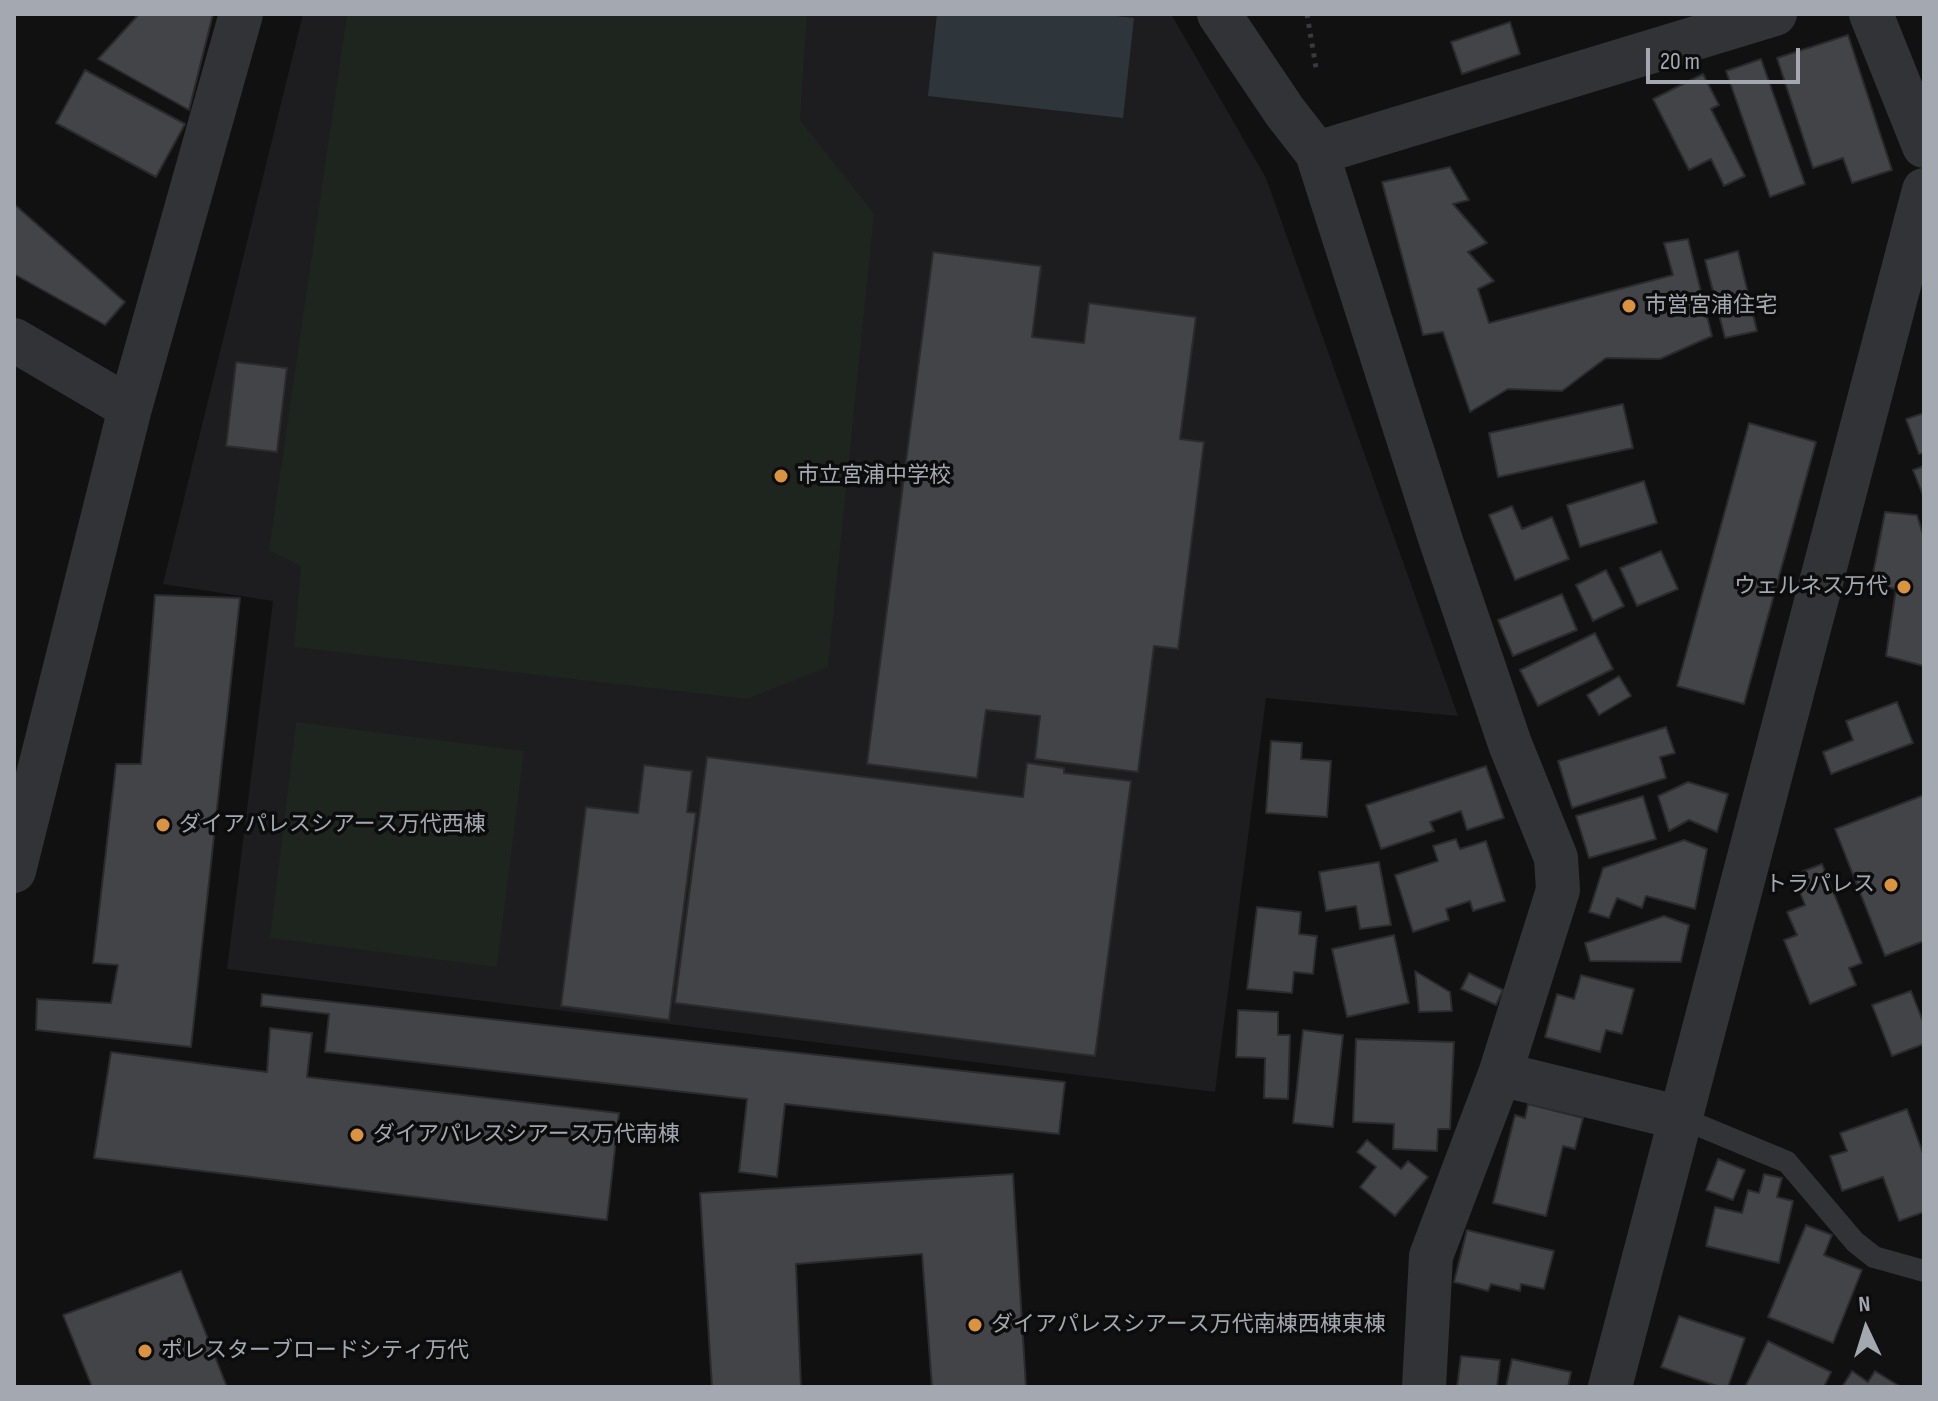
<!DOCTYPE html>
<html>
<head>
<meta charset="utf-8">
<style>
	body { margin:0 }
	#map { position:relative; width:1938px; height:1401px; overflow:hidden; background:#111112; font-family:"Sofia Sans Condensed",sans-serif }
	canvas { display:block }
	.frame { position:absolute; inset:0; border:16px solid #a4a9b1; pointer-events:none }
	.north { position:absolute; left:1826px; top:1289px; width:80px; height:80px; -webkit-text-stroke:6px #0c0c0d; paint-order:stroke; rotate:356deg; font-size:22px; font-weight:700; line-height:32px; text-align:center; color:#a4a9b1 }
	.north::after { content:''; display:block; margin:auto; width:28px; height:36px; background:#a4a9b1; clip-path:polygon(50% 0,100% 100%,50% 72%,0 100%) }
	.scale { position:absolute; left:1646px; top:48px; width:154px; height:36px; box-sizing:border-box; border:4px solid #a4a9b1; border-top:0; padding-left:10px; font-size:24px; line-height:28px; white-space:nowrap; color:#a4a9b1; -webkit-text-stroke:6px #0c0c0d; paint-order:stroke }
</style>
</head>
<body>
<div id="map">
<canvas width="1938" height="1401"></canvas>
<div class="frame"></div>
<div class="north">N</div>
<div class="scale">20 m</div>
</div>
<script>
const c = document.querySelector('canvas').getContext('2d');
c.lineJoin = 'round';
function fillPath(path, color) { c.fillStyle = color; c.fill(path, 'evenodd'); }
function strokePath(path, color, width, dash) { c.strokeStyle = color; c.lineWidth = width; c.lineCap = dash ? 'butt' : 'round'; c.setLineDash(dash || []); c.stroke(path); }
function write(font, color, halo, rows, align = 'center') {
  c.font = font + ' "Sofia Sans Condensed","Noto Sans JP",sans-serif'; c.lineWidth = 7; c.setLineDash([]); c.textBaseline = 'middle'; c.strokeStyle = halo; c.fillStyle = color; for (const [text, x, y, turn = 0] of rows) {
    c.save(); c.translate(x, y); c.rotate((+turn || 0) * Math.PI / 180); c.textAlign = isNaN(turn) ? turn : align; if (halo) c.strokeText(text, 0, 0); c.fillText(text, 0, 0); c.restore();
  }
}
fillPath(new Path2D(`
	M303,14H1171L1266,178L1458,716L1266,698L1215,1092L227,969L273,601L163,584Z`), '#1d1d1f');
fillPath(new Path2D(`
	M347,14H807L800,120L874,214L828,667L747,699L294,647L301,566L269,550Z
	M296,722L524,751L497,967L270,938Z`), '#1e241e');
fillPath(new Path2D(`
	M937,14H1096L1134,18L1123,118L928,96Z`), '#2e363b');
const building = new Path2D(`
	M139,14H213L189,110L98,59Z
	M1510,22L1520,54L1462,74L1451,42Z
	M1848,35L1892,170L1852,183L1843,158L1813,168L1777,58Z
	M1761,59L1805,184L1770,197L1726,71Z
	M85,70L185,124L156,177L56,123Z
	M1703,74L1719,105L1711,109L1745,176L1724,186L1711,159L1689,170L1653,99Z
	M1450,167L1469,200L1453,204L1487,243L1468,252L1494,281L1478,289L1489,323L1673,275L1664,243L1688,239L1712,336L1660,359L1606,358L1562,391L1508,389L1470,412L1443,332L1423,335L1382,182Z
	M14,204L125,302L105,325L14,274Z
	M1738,251L1757,331L1725,338L1705,260Z
	M933,252L1041,266L1032,337L1084,343L1089,303L1196,317L1180,439L1204,442L1178,649L1154,646L1138,772L1035,759L1040,716L986,710L977,778L867,764Z
	M236,362L287,368L277,452L226,446Z
	M1623,404L1633,448L1498,477L1489,433Z
	M1924,413V453L1919,454L1906,419Z
	M1749,423L1816,442L1744,704L1677,686Z
	M1924,466V498L1913,470Z
	M1644,481L1657,523L1580,547L1567,505Z
	M1512,506L1522,529L1552,517L1569,559L1515,580L1489,515Z
	M1885,512L1917,515L1924,538V666L1886,656L1896,589L1871,584Z
	M1661,551L1678,589L1637,606L1620,568Z
	M1606,570L1624,606L1593,621L1576,585Z
	M1562,594L1577,630L1513,656L1498,620Z
	M155,595L240,598L191,1047L36,1030L37,999L111,1003L118,965L93,963L116,764H141Z
	M1595,633L1613,669L1538,706L1520,670Z
	M1619,676L1631,696L1599,715L1587,695Z
	M1897,702L1913,743L1831,774L1823,752L1853,740L1846,721Z
	M1666,727L1675,753L1660,757L1666,778L1572,808L1558,761Z
	M1271,741L1302,743L1301,759L1331,761L1327,817L1266,813Z
	M707,757L1023,797L1027,763L1064,768V773L1131,781L1095,1056L675,1003Z
	M644,765L692,771L687,812L696,813L669,1020L561,1006L586,807L638,813Z
	M1486,766L1504,818L1467,830L1461,811L1430,822L1434,831L1381,849L1366,805Z
	M1688,782L1728,794L1717,832L1689,820L1669,831L1658,796Z
	M1924,795V941L1885,956L1835,829Z
	M1643,796L1656,839L1589,858L1576,816Z
	M1456,839L1460,849L1486,841L1505,901L1473,911L1470,901L1446,909L1449,920L1413,932L1395,875L1438,861L1433,846Z
	M1684,840L1707,849L1695,909L1646,896L1642,908L1617,898L1609,918L1589,912L1603,868Z
	M1379,862L1391,925L1360,929L1356,906L1326,911L1319,872Z
	M1822,864L1862,963L1849,968L1856,985L1810,1004L1784,940L1797,935L1787,912L1805,905L1793,875Z
	M1257,907L1301,912L1299,934L1317,936L1313,974L1294,972L1292,993L1247,989Z
	M1664,916L1689,925L1681,962L1590,961L1585,943Z
	M1394,935L1409,1003L1347,1017L1332,949Z
	M1415,971L1450,992L1452,1011L1419,1012Z
	M1469,973L1503,990L1496,1005L1461,989Z
	M1581,975L1634,989L1622,1034L1606,1030L1600,1052L1545,1037L1557,994L1574,999Z
	M1911,991L1924,1024V1044L1892,1056L1872,1005Z
	M262,994L1065,1082L1059,1134L785,1104L777,1177L739,1172L747,1099L325,1052L329,1014L261,1006Z
	M1238,1010L1278,1012V1035H1290L1288,1099L1264,1098L1265,1058L1236,1057Z
	M270,1028L312,1033L307,1077L619,1113L607,1220L94,1158L111,1052L267,1072Z
	M1303,1030L1343,1035L1333,1127L1293,1123Z
	M1356,1039L1454,1042L1450,1129H1438L1437,1151L1393,1149L1394,1124L1353,1122Z
	M1528,1104L1583,1118L1575,1149L1563,1146L1546,1216L1493,1203L1515,1115L1525,1118Z
	M1907,1109L1924,1156V1212L1899,1221L1883,1177L1842,1191L1830,1156L1847,1151L1840,1133Z
	M1367,1140L1401,1169L1408,1161L1428,1177L1395,1216L1360,1187L1376,1167L1357,1152Z
	M1718,1159L1745,1170L1733,1200L1706,1190Z
	M1013,1174L1026,1387H932L922,1254L796,1264L801,1387H712L700,1193Z
	M1764,1174L1782,1178L1777,1197L1793,1201L1779,1263L1706,1246L1715,1207L1742,1213L1748,1190L1759,1193Z
	M1806,1225L1832,1235L1824,1255L1862,1270L1833,1343L1768,1317Z
	M1467,1230L1554,1251L1544,1289L1521,1284L1520,1291L1491,1284L1488,1291L1454,1282Z
	M181,1271L227,1387H92L63,1315Z
	M1679,1316L1745,1338L1728,1387H1720L1661,1367Z
	M1768,1341L1831,1372L1824,1387H1745Z
	M1461,1356L1500,1360L1497,1387H1457Z
	M1512,1359L1571,1372L1568,1387H1506Z
	M1852,1371L1868,1382L1875,1371L1901,1387H1842Z`);
fillPath(building, '#434447');
strokePath(building, '#2b2b2e', 2);
strokePath(new Path2D(`
	M1307,14L1316,68`), '#383a3d', 5, [4, 6]);
strokePath(new Path2D(`
	M1681,1118L1787,1162L1855,1242L1874,1257L1924,1271`), '#323336', 22);
strokePath(new Path2D(`
	M1219,14L1285,112L1317,153L1442,544L1510,744L1556,858L1558,890L1500,1074L1431,1256L1424,1387
	M1871,14L1924,146
	M1317,153L1775,14
	M14,340L130,408
	M14,871L130,408L241,14
	M1500,1074L1681,1118
	M1610,1387L1924,190`), '#323336', 44);
for (const [x, y, r, color] of [
	[1629,306,8,"#da9341"],
	[781,476,8,"#da9341"],
	[1904,587,8,"#da9341"],
	[163,825,8,"#da9341"],
	[1891,885,8,"#da9341"],
	[357,1135,8,"#da9341"],
	[975,1325,8,"#da9341"],
	[145,1351,8,"#da9341"]
]) { const dot = new Path2D(); dot.arc(x, y, r, 0, 2 * Math.PI); c.fillStyle = color; c.fill(dot); strokePath(dot, '#0c0c0d', 3); }
write('22px', '#a4a9b1', '#0c0c0d', [
	["市営宮浦住宅",1645,306],
	["市立宮浦中学校",797,476],
	["ウェルネス万代",1888,587,"right"],
	["ダイアパレスシアース万代西棟",179,825],
	["トラパレス",1875,885,"right"],
	["ダイアパレスシアース万代南棟",373,1135],
	["ダイアパレスシアース万代南棟西棟東棟",991,1325],
	["ポレスターブロードシティ万代",161,1351]
], 'left');
</script>
</body>
</html>
